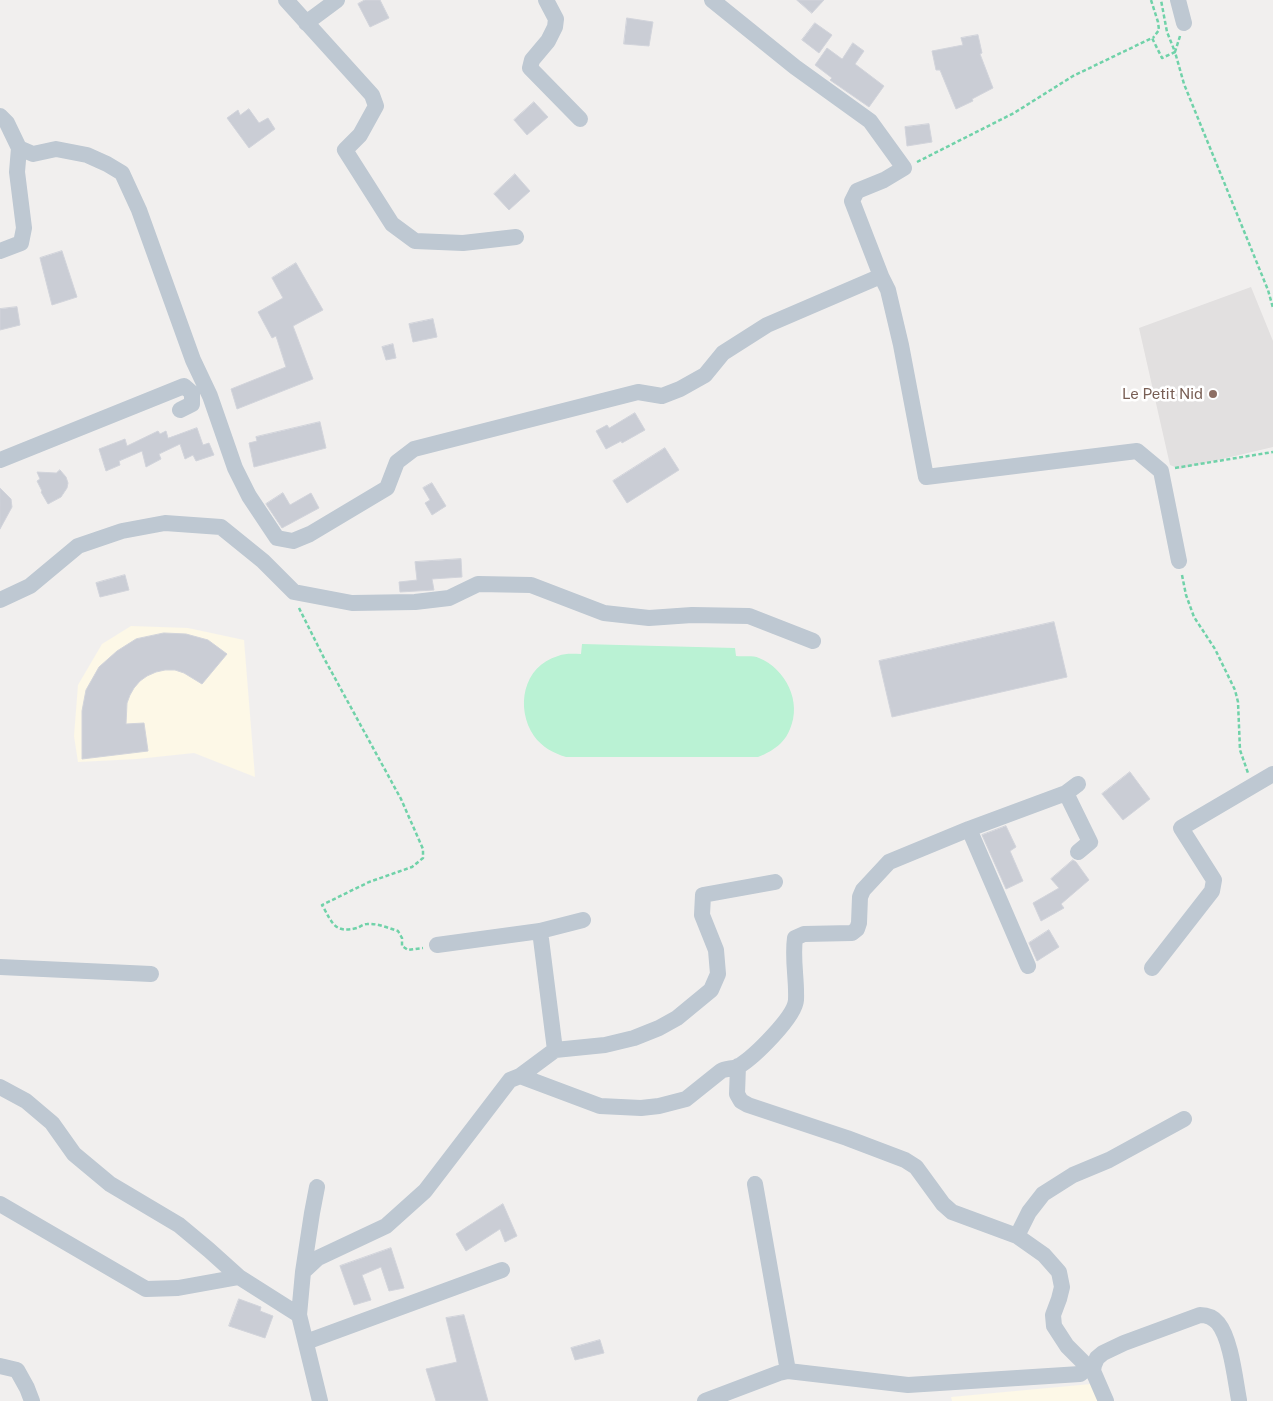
<!DOCTYPE html>
<html>
<head>
<meta charset="utf-8">
<style>
	body { margin:0 }
	canvas { display:block; background:#f1efee }
</style>
</head>
<body>
<canvas width="1273" height="1401"></canvas>
<script>
const c = document.querySelector('canvas').getContext('2d');
c.lineJoin = 'round';
function fillPath(path, color) { c.fillStyle = color; c.fill(path, 'evenodd'); }
function strokePath(path, color, width, dash) { c.strokeStyle = color; c.lineWidth = width; c.lineCap = dash ? 'butt' : 'round'; c.setLineDash(dash || []); c.stroke(path); }
function write(font, color, halo, rows, align = 'center') {
  c.font = font + ' "Public Sans",sans-serif'; c.lineWidth = 5; c.setLineDash([]); c.textBaseline = 'middle'; c.strokeStyle = halo; c.fillStyle = color; for (const [text, x, y, turn = 0] of rows) {
    c.save(); c.translate(x, y); c.rotate((+turn || 0) * Math.PI / 180); c.textAlign = isNaN(turn) ? turn : align; if (halo) c.strokeText(text, 0, 0); c.fillText(text, 0, 0); c.restore();
  }
}
fillPath(new Path2D(`
	M131,626L188,628L244,640L255,777L194,753L137,759L78,762L74,736L78,685L102,644Z
	M1091,1384L1100,1401H952L951,1397Z`), '#fdf8e7');
fillPath(new Path2D(`
	M1251,287L1273,341V447L1180,469L1170,465L1139,328Z`), '#e2e0e0');
fillPath(new Path2D(`
	M582,644L735,648L736,656C743,657 753,655 759,658C786,669 802,702 790,729C788,734 785,739 781,743C775,749 766,754 758,757H566C553,753 542,747 534,736C515,708 523,666 558,656C566,653 573,654 581,654Z`), '#baf2d4');
const building = new Path2D(`
	M365,0H380L389,18L370,27L358,4Z
	M797,0H824L812,13Z
	M627,18L653,22L649,46L624,44Z
	M815,23L832,35L819,53L802,40Z
	M978,35L982,53L980,54L993,88L972,99L973,101L956,109L940,70H936L932,51L963,45L961,38Z
	M853,43L864,51L855,64L884,86L869,107L830,80L832,78L815,65L827,48L842,59Z
	M534,102L548,117L527,135L514,120Z
	M249,109L259,123L268,118L275,129L249,148L227,118L238,110L240,115Z
	M929,124L932,142L907,146L905,127Z
	M515,174L530,191L509,210L494,194Z
	M62,251L77,297L52,305L40,258Z
	M296,263L323,310L293,326L313,379L237,409L231,389L286,367L276,336L272,338L258,312L283,298L272,278Z
	M17,307L20,325L0,330V309Z
	M433,319L437,337L413,342L409,324Z
	M393,344L396,358L386,360L382,347Z
	M635,413L645,430L622,443L621,441L606,449L596,431L607,425L609,428Z
	M320,422L326,448L254,467L249,443L257,441L256,437Z
	M197,428L203,445L209,443L214,455L196,461L193,455L185,459L180,444L159,454L161,459L146,467L142,451L119,461L120,465L106,471L99,449L125,439L127,446L158,431L160,434L166,431L168,438Z
	M665,448L679,470L627,503L613,481Z
	M60,470L66,477L68,483L67,488L61,497L48,504L41,492L42,491L37,481L40,479L37,472L56,473Z
	M432,483L446,506L432,515L425,503L430,500L423,488Z
	M0,488L11,499L12,507L0,529Z
	M283,493L290,505L311,493L319,508L282,528L266,504Z
	M461,559L462,577L432,579L434,590L400,592L399,582L417,580L415,562Z
	M125,575L129,590L100,597L96,583Z
	M1054,622L1067,677L892,717L879,661Z
	M164,633L186,634L208,640L227,654L202,684L184,673L175,670H165L156,672L147,676L140,681L134,688L130,695L127,703L126,724L144,723L148,751L82,759V711L86,690L99,667L117,651L136,639Z
	M1130,772L1150,799L1123,820L1102,794Z
	M1006,826L1016,847L1010,851L1023,881L1006,889L982,835Z
	M1073,860L1076,862L1089,880L1061,904L1064,908L1041,921L1033,903L1059,888L1051,879Z
	M1049,930L1059,947L1037,961L1029,943Z
	M503,1204L517,1236L505,1242L500,1229L466,1251L456,1234L493,1210Z
	M391,1248L404,1288L389,1291L381,1267L362,1275L371,1300L354,1305L340,1266Z
	M239,1299L261,1307L260,1311L273,1316L265,1338L229,1326Z
	M464,1315L488,1401H436L426,1369L457,1362L446,1318Z
	M600,1340L604,1353L575,1360L571,1348Z`);
fillPath(building, '#cacdd5');
strokePath(building, '#d2d4db', 1);
strokePath(new Path2D(`
	M1151,0L1158,22L1159,30L1153,38
	M1180,36L1175,52L1184,84L1268,290L1273,308
	M917,162L1014,113L1073,76L1152,38L1162,58L1175,52L1167,32L1161,0
	M1175,468L1273,452
	M1182,575L1186,595L1194,617L1215,649L1235,690L1238,702L1240,750L1248,773
	M299,608L325,660L401,799L423,849V858L412,867L369,882L322,905C332,922 334,934 357,928C360,927 363,924 367,924C377,923 388,928 398,931L402,938V946L408,950L423,948`), '#70d2a9', 2.5, [4, 2.5]);
strokePath(new Path2D(`
	M286,0L372,95L376,106L360,135L345,150L392,224L415,241L463,243L516,237
	M546,0L556,19L555,27L548,41L532,60L530,68L580,119
	M1178,0L1184,23
	M306,23L337,0
	M0,116L7,123L19,148L33,154L56,149L87,155L107,164L122,173L139,210L193,360L210,396L235,468L249,496L277,538L293,541L310,534L387,488L397,462L414,449L638,392L662,396L680,389L705,375L723,353L767,325L881,276L852,201L857,191L884,180L904,168L870,121L795,67L712,0
	M0,251L21,243L24,228L17,172L19,148
	M881,276L888,290L901,345L926,477L1137,451L1161,471L1179,561
	M0,460L184,386L192,393V404L180,410
	M0,600L30,586L78,546L122,531L165,523L221,527L263,561L294,592L352,603L415,602L449,598L478,584L531,585L604,613L649,618L692,615L749,616L813,641
	M1066,793L1090,842L1078,852
	M969,829L1066,793L1078,784
	M540,931L555,1050
	M437,945L540,931L583,920
	M0,967L151,974
	M1152,968L1212,891L1214,880L1181,828L1273,774
	M520,1076L600,1106L641,1108L659,1106L686,1099L721,1071C726,1068 734,1069 739,1066C754,1057 795,1017 796,1000C797,979 792,959 795,938L804,934L852,933L857,929L859,923L860,897L863,890L889,862L969,829L1028,966
	M0,1087L26,1101L52,1123L74,1154L110,1184L179,1225L209,1250L239,1277L299,1315L320,1401
	M755,1184L788,1371
	M0,1204L146,1289L178,1288L239,1277
	M1017,1236L1029,1212L1043,1194L1073,1175L1109,1160L1184,1119
	M303,1272L312,1213L317,1187
	M299,1315L303,1272L318,1258L386,1226L425,1191L510,1080L520,1076L555,1050L605,1045L634,1038L659,1028L677,1018L711,990L718,974L716,950L702,915L703,895L775,882
	M306,1342L502,1270
	M0,1366L17,1370L27,1388L32,1401
	M705,1401L779,1373L788,1371L908,1385L1080,1374L1086,1369L1084,1363L1067,1346L1054,1326L1053,1315L1059,1299L1062,1287L1059,1272L1044,1255L1017,1236L952,1212L943,1204L916,1167L905,1160L847,1138L748,1105L741,1101L737,1094L738,1066
	M1106,1401L1093,1371L1094,1365L1097,1358L1103,1353L1124,1343L1200,1315C1207,1315 1213,1317 1218,1323C1231,1339 1235,1379 1239,1400`), '#bec8d2', 16);
for (const [x, y, r, color] of [
	[1213,394,5,"#8d6e63"]
]) { const dot = new Path2D(); dot.arc(x, y, r, 0, 2 * Math.PI); c.fillStyle = color; c.fill(dot); strokePath(dot, '#fff', 2); }
write('15px', '#785e54', '#fff', [
	["Le Petit Nid",1203,394]
], 'right');
</script>
</body>
</html>
